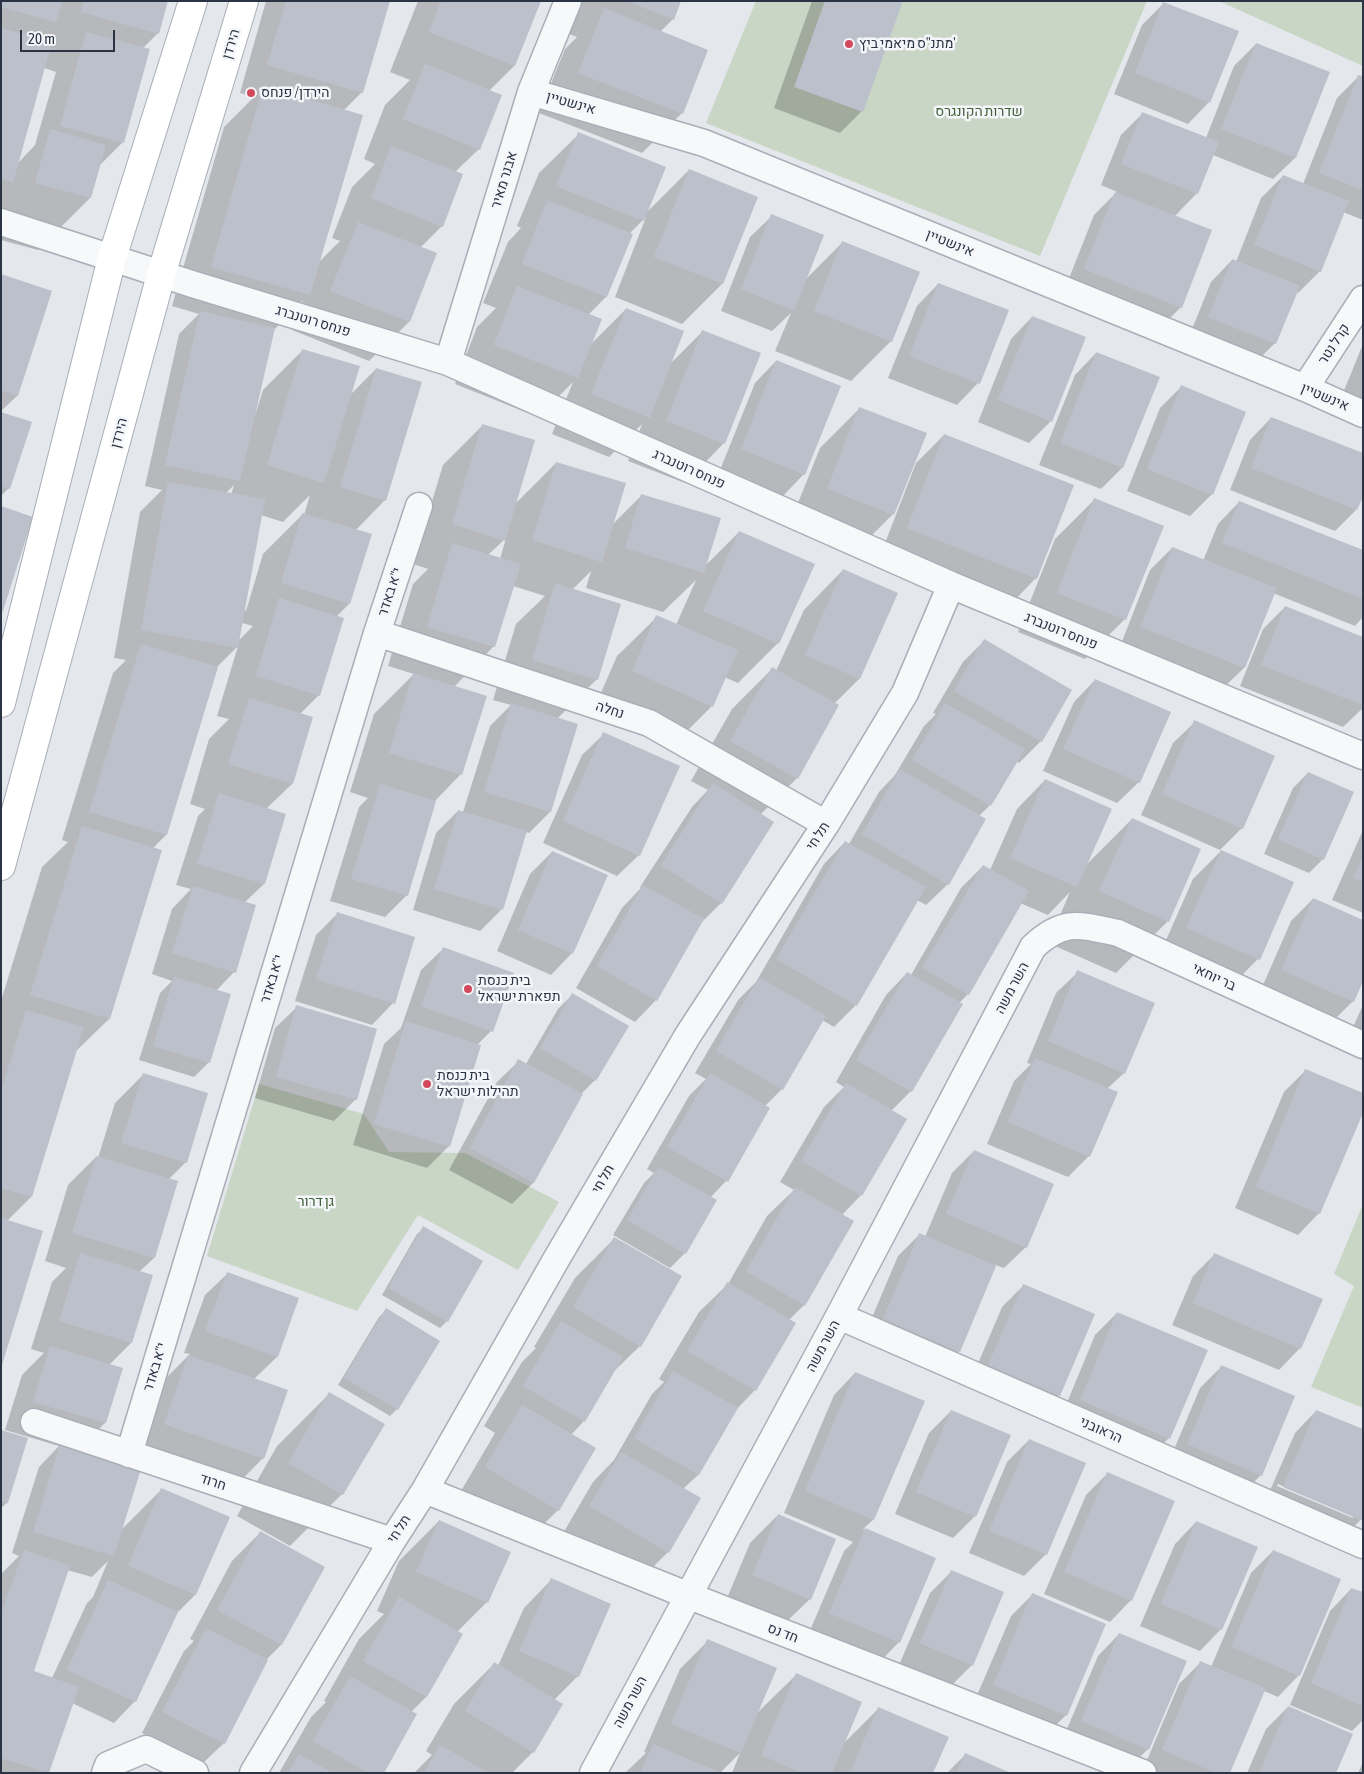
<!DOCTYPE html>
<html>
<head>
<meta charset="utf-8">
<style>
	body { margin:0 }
	#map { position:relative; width:1364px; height:1774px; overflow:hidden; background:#e4e7ec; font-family:"Asap Condensed",sans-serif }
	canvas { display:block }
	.frame { position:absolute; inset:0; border:2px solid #2b3445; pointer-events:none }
	.scale { position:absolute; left:20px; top:30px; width:95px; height:22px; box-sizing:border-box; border:2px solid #2b3445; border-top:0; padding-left:6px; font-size:15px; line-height:18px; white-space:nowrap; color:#2b3445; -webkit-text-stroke:4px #f4f6f9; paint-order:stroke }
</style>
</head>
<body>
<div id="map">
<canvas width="1364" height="1774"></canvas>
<div class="frame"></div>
<div class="scale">20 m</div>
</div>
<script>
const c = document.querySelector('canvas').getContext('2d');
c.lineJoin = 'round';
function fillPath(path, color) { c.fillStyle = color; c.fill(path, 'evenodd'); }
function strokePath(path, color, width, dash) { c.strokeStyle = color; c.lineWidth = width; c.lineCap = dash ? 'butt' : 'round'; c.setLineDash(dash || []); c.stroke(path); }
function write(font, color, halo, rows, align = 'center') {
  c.font = font + ' "Asap Condensed",Heebo,sans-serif'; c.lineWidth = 5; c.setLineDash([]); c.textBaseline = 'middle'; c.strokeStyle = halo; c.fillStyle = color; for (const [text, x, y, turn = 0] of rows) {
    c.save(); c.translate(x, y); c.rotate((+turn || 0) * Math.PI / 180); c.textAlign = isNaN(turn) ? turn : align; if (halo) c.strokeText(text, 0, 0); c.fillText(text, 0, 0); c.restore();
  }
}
fillPath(new Path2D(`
	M756,1H1147L1040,256L706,123Z
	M1219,1H1363V66Z
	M259,1084L364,1114L389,1152L465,1153L559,1202L518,1270L418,1215L357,1311L207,1256Z
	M1363,1204V1408L1311,1387L1354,1286L1334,1274Z`), '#c9d6c5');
fillPath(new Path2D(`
	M1,1H166L158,33L143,48L123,142L99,166L90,198L38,250L1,240ZM44,68L56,72L35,145L18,163Z
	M266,1H388L362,92L343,111L318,263L340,241L332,238L352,187L375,164L364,159L385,105L410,80L390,72L418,1H539L514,66L489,91L479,149L455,172L442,226L420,248L409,322L369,361L292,330L303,300L273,331L254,412H256L263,390L303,350L349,396L376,369L385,500L356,530L349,604L336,617L319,695L300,714L312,718L292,784L266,809L285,815L264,884L244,903L234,972L216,991L209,1062L194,1077L139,1060L160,993L172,981L152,974L172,909L191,889L176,885L198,816L205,809L190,804L209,739L229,719L217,716L238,646L217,667L166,835L152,849L109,1019L74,1053L31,1197L7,1221L1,1363V1001L42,867L68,842L62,840L113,673L126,660L114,658L140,512L162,490L145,486L179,334L199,314L172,306L224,127L254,97L240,93ZM234,485L231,495L225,494ZM310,495L304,515L303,514L263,554L246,611L244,610L261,515L283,522ZM242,623L253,626L238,641Z
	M573,1H680L673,19L660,32L682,113L642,153L539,113L565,49L577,37L561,31Z
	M812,1H901L862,111L840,133L774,108Z
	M1164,3L1209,102L1188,124L1114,94L1142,25Z
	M1256,44L1328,73L1295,158L1273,179L1213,155L1197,193L1174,217L1181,307L1159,329L1064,291L1094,215L1117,192L1101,185L1121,135L1143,113L1206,138L1234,66Z
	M1359,76L1363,78V220L1343,212L1320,271L1298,293L1296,292L1275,343L1253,365L1188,339L1211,282L1232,260L1236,262L1261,198L1283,176L1303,184L1337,98Z
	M579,134L646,213L689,170L757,197L722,284L682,324L615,297L646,217L629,234L606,297L588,315L590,345L626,309L669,365L703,331L724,443L685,483L628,461L642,424L609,457L552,434L573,382L538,417L455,384L477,327L496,308L483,303L508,242L521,228L517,226L539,173Z
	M772,216L805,280L842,243L891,341L851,381L775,351L791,313L772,331L721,311L750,237Z
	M1,276L17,396L1,411Z
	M938,284L978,383L957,405L888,378L917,306Z
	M1032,317L1051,421L1029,443L978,422L1011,339Z
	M1363,344V401L1343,393Z
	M1096,353L1122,468L1101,489L1039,465L1075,375Z
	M776,361L804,474L783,496L720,470L755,383Z
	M1181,387L1212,494L1190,516L1127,491L1160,408Z
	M860,408L893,514L853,554L788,528L820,448Z
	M1,414L9,488L1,496Z
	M1271,418L1356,510L1335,531L1230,490L1250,440Z
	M483,425L514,505L556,463L612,525L642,495L705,566L739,532L778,643L738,683L724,677L712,706L672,746L593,711L617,656L657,617L676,625L696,580L663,612L586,588L591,571L572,590L597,679L557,719L550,812L529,833L526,832L502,909L480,931L413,910L436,833L458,811L463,812L490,726L511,705L493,700L516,624L545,596L513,586L494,646L454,687L461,774L434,802L407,895L385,917L330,901L359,807L368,798L350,792L374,714L414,674L388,666L413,584L428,569L413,564L443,465ZM506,538L500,559L488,555Z
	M944,435L1036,578L1008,607L880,556L916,463Z
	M1095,499L1125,619L1085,659L1018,632L1055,539Z
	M1239,502L1363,551V617L1355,626L1273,593L1244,668L1222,689L1119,649L1150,570L1172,548L1203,561L1218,524Z
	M843,570L896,594L859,679L834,704L797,778L760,815L721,903L699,925L656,1000L635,1022L576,988L622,908L641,888L640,887L692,807L708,790L691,781L732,709L772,669L776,671L804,610Z
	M1285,607L1363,638V708L1343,727L1240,686L1263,629Z
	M985,640L1041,741L1019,763L1016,761L990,805L979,816L948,884L926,905L917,900L856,1005L834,1027L822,1020L782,1089L765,1106L726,1181L710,1198L685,1253L670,1268L613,1235L644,1183L654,1173L647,1169L689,1096L706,1079L695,1073L738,1000L756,982L824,864L845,842L849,844L879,792L895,775L924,726L936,714L933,713L963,662Z
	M1095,680L1139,782L1117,803L1043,771L1074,702Z
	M1195,722L1242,828L1220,850L1141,815L1173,743Z
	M604,734L639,855L617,876L543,843L582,755Z
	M1308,773L1323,859L1309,873L1264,854L1293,788Z
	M1045,780L1085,866L1132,819L1168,921L1116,973L1048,943L1070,892L1048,915L1020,903L968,994L959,1003L911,1091L891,1111L861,1195L842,1215L804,1305L789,1320L755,1390L736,1410L698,1475L683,1489L668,1552L640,1580L562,1535L593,1482L614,1460L652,1394L664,1382L659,1379L699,1312L728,1284L767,1216L794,1190L780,1182L824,1107L844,1087L836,1082L886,995L907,973L911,975L961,888L983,866L990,870L1017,809Z
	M1363,830V913L1332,900Z
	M1221,851L1258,959L1230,987L1159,956L1193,879Z
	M552,852L572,953L551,975L497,951L530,874Z
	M1313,899L1353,1001L1331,1023L1260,992L1291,921Z
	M337,914L393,1003L372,1025L295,1001L316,935Z
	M443,949L491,1031L477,1045L479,1046L448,1147L427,1168L353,1145L384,1044L401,1028L421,970Z
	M1078,972L1124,1073L1107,1089L1089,1156L1068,1177L987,1144L1014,1081L1031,1064L1027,1063L1056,993Z
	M573,994L627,1026L595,1080L581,1094L533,1183L512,1204L449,1170L497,1082L519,1061L526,1064L558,1009Z
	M1363,1005V1031L1353,1027Z
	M297,1007L356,1099L334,1121L255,1098L275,1028Z
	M1306,1070L1319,1213L1298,1235L1235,1208L1284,1092Z
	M143,1075L186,1162L169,1179L177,1182L154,1258L139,1272L151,1276L131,1343L109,1365L105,1423L77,1450L124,1465L148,1396L190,1354L184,1353L205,1295L227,1274L297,1299L277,1357L254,1379L263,1458L224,1498L140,1469L121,1530L162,1489L195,1595L176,1614L135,1701L114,1723L72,1703L48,1773H1V1574L19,1556L12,1553L39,1467L59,1446L5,1430L22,1375L44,1353L31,1349L52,1282L66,1268L45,1261L68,1185L96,1157L98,1158L115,1103ZM108,1561L93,1597L87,1603L52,1678L32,1671L67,1570L92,1577Z
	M974,1151L1026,1247L1004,1268L995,1265L959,1351L937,1373L862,1341L898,1256L919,1235L925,1237L952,1173Z
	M424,1228L481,1261L447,1321L440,1328L382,1295L417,1234Z
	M614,1239L640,1346L612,1373L584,1421L571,1435L558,1510L530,1538L458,1496L495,1433L484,1426L522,1362L536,1348L534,1347L575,1278Z
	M1214,1255L1300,1348L1279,1370L1172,1325L1193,1276Z
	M1024,1285L1059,1395L1038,1416L968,1387L1002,1307Z
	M386,1310L397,1409L390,1416L338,1385L379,1317Z
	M1117,1313L1169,1438L1147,1459L1059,1422L1095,1335Z
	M1222,1366L1261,1475L1239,1497L1167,1466L1200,1388Z
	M855,1373L923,1402L873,1520L863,1529L934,1559L899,1642L878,1664L808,1635L844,1551L853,1542L784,1513L834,1395Z
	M329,1394L342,1494L290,1546L237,1516L277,1446Z
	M951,1411L1009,1436L974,1517L953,1538L895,1514L929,1433Z
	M1316,1411L1363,1517L1340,1542L1262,1509L1295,1433ZM1278,1484L1353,1516V1518L1277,1486Z
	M1,1431L26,1439L7,1503L1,1508Z
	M1029,1440L1046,1554L1024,1576L969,1553L1007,1462Z
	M1107,1474L1131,1600L1110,1622L1044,1594L1086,1495Z
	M778,1515L810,1599L781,1627L725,1603L750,1543Z
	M439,1521L487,1602L457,1632L426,1697L411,1712L382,1773H279L311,1717L326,1702L324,1701L359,1639L384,1614L377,1611L399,1561Z
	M1196,1522L1221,1629L1200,1651L1140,1626L1175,1544Z
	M260,1533L323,1567L281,1645L266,1660L224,1743L202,1764L142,1733L184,1651L194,1641L190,1639L232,1561Z
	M1273,1551L1299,1675L1278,1697L1264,1691L1229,1773L1142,1772L1179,1684L1201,1662L1211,1667L1251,1573Z
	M952,1571L972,1665L951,1686L899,1665L930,1593Z
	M552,1579L578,1676L554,1700L533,1752L512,1773H414L432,1755L426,1751L454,1704L494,1664L498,1666L524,1608Z
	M1351,1589L1363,1594V1720L1352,1731L1290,1705L1330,1611Z
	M1032,1595L1066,1715L1044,1737L972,1707L1011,1616Z
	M1119,1634L1148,1749L1127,1770L1061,1743L1098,1656Z
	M708,1641L756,1714L796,1675L844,1743L878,1709L932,1773H732L740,1753L720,1773H625L646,1753L644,1752L680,1669Z
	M1288,1707L1335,1773H1247L1266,1729Z
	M965,1755L1007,1773H947Z
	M1363,1762V1773H1358Z`), '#0003');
fillPath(new Path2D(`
	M1,1H62L56,22L1,7Z
	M84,1H168L159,34L81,12Z
	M286,1H390L363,93L267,65Z
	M441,1H541L515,66L429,32Z
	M627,1H681L674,20Z
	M825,1H903L863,112L794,87Z
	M1163,2L1239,31L1210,103L1135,73Z
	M604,8L708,50L683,114L578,73Z
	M1,28L52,42L13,183L1,179Z
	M86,32L150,49L124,143L60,126Z
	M1256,43L1330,72L1296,158L1221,129Z
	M425,64L502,95L480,150L403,119Z
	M1358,75L1363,76V190L1319,173Z
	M263,86L363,115L310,295L211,267Z
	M1142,112L1219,142L1198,194L1121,164Z
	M50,129L106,145L91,198L35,183Z
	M578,132L666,167L644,221L556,186Z
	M391,146L463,174L443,227L371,198Z
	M689,169L758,197L723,284L654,257Z
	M1283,175L1349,201L1321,272L1254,245Z
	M1115,192L1212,230L1182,308L1084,269Z
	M547,200L633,234L607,297L522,264Z
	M771,214L824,235L794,311L741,289Z
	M358,222L437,253L410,322L330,291Z
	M842,241L920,272L892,342L814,311Z
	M1232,259L1300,286L1276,344L1208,317Z
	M1,274L52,291L18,396L1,391Z
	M938,283L1009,310L980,384L909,356Z
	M517,286L602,319L578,378L494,345Z
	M626,308L684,331L650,418L591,394Z
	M200,311L275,328L240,481L165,465Z
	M1032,316L1086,337L1052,422L998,400Z
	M702,330L761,353L725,444L666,421Z
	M302,349L360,366L324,483L267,465Z
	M1096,352L1160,377L1123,468L1060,443Z
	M776,360L841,386L805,475L741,449Z
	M376,368L422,382L386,501L340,487Z
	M1181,385L1246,412L1213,495L1147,469Z
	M859,407L927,433L894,515L827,489Z
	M1,412L32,422L10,489L1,486Z
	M1271,417L1363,453V497L1357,510L1251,468Z
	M482,424L535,440L505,541L452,524Z
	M944,434L1074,485L1037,579L907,528Z
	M556,462L626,483L602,562L532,540Z
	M168,482L265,499L238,648L141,630Z
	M641,494L721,518L704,573L625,548Z
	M1094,498L1164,526L1126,620L1057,593Z
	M1239,501L1363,550V599L1222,543Z
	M1,506L33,517L2,614H1Z
	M302,513L372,534L350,604L281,583Z
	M739,531L815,564L779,644L703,611Z
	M452,543L521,564L495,647L427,627Z
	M1172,547L1277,588L1245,668L1140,627Z
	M843,569L898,593L860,679L805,655Z
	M555,583L621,604L598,680L532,660Z
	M279,598L344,618L320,696L256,676Z
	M1285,606L1363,637V705L1261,665Z
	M656,615L738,650L713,707L632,671Z
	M984,639L1072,690L1042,742L954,691Z
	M141,644L218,667L167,835L89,812Z
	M772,667L839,705L798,779L730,741Z
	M413,673L487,696L462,775L389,753Z
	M1095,679L1171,712L1140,783L1063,749Z
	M249,698L313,717L293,784L228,764Z
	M511,703L578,724L551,812L484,792Z
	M945,703L1025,749L991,806L912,760Z
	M1194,720L1275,756L1243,829L1162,794Z
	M603,732L680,766L640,856L563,821Z
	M900,769L986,819L949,885L862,834Z
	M1308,772L1354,792L1324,860L1278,839Z
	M1045,779L1112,809L1077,887L1010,858Z
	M713,783L774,822L722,904L661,865Z
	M380,784L436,801L408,896L351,879Z
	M219,793L286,814L265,884L197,864Z
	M458,810L527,831L503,910L434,889Z
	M1132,818L1201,849L1169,922L1099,891Z
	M82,826L162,850L110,1019L30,995Z
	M845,841L926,887L857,1006L776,959Z
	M1221,850L1294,882L1260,960L1186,928Z
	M552,851L608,875L573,954L518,930Z
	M1363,856V882L1353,878Z
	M983,865L1029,891L969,995L922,968Z
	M643,885L704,919L657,1001L597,966Z
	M193,886L256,905L236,973L172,953Z
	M1313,898L1363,920V981L1354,1002L1281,970Z
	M337,912L415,937L395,1004L316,979Z
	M443,947L514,973L493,1032L421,1006Z
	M1077,970L1155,1003L1125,1074L1048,1041Z
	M907,972L963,1004L912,1092L856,1060Z
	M174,977L231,994L210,1063L153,1046Z
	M759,977L826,1016L783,1090L716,1051Z
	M572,993L629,1026L596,1081L540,1048Z
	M296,1005L377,1029L357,1100L276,1077Z
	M26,1010L84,1027L32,1197L1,1188V1091Z
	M406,1021L481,1045L450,1147L374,1124Z
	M1035,1058L1118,1092L1090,1157L1008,1122Z
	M518,1059L583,1094L534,1183L470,1148Z
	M1305,1069L1363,1093V1113L1320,1214L1256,1187Z
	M143,1073L208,1093L187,1163L121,1143Z
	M710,1073L770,1108L728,1182L667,1147Z
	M846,1083L907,1119L862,1196L801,1161Z
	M974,1150L1054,1184L1027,1248L946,1214Z
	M96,1156L178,1181L155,1258L72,1233Z
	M658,1167L717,1200L686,1254L627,1220Z
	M795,1187L854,1221L805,1306L746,1271Z
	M1,1218L43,1231L2,1365H1Z
	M423,1226L483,1261L448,1322L388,1288Z
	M919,1233L996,1266L960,1352L883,1319Z
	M614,1237L682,1276L641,1347L573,1307Z
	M80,1253L153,1275L132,1343L59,1321Z
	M1214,1253L1323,1299L1301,1349L1193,1303Z
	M227,1272L299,1298L278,1357L205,1331Z
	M727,1282L796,1323L756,1391L687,1351Z
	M1023,1284L1095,1314L1060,1396L988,1365Z
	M386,1308L440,1341L398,1410L344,1378Z
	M1117,1312L1208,1350L1170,1439L1080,1400Z
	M561,1321L623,1357L585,1422L523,1386Z
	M50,1346L123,1368L106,1423L33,1402Z
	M188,1355L288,1390L264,1459L164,1424Z
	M1221,1365L1295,1396L1262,1476L1187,1444Z
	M673,1371L738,1408L699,1475L634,1438Z
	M855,1372L925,1401L874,1520L805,1491Z
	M329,1392L385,1424L343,1495L288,1463Z
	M522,1405L596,1448L559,1511L485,1467Z
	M951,1410L1011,1435L976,1517L916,1492Z
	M1316,1410L1363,1429V1521L1283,1487Z
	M1,1430L28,1438L8,1503L1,1501Z
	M1029,1439L1086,1463L1047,1555L989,1531Z
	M60,1444L141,1469L114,1556L33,1532Z
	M621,1452L701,1498L669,1553L589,1506Z
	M1107,1472L1175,1501L1132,1601L1064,1572Z
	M161,1488L230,1517L196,1595L128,1566Z
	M778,1514L836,1539L811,1600L752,1575Z
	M439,1520L511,1552L488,1603L416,1572Z
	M1196,1521L1258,1547L1222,1630L1161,1604Z
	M865,1528L936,1558L900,1643L829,1613Z
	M260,1531L325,1567L282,1645L217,1610Z
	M24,1550L70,1566L34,1671L79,1687L49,1773L1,1758V1614Z
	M1273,1550L1341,1579L1300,1676L1231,1647Z
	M951,1570L1004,1592L973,1666L920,1643Z
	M551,1578L611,1604L579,1677L519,1651Z
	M108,1580L178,1612L136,1702L67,1670Z
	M1351,1588L1363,1592V1706L1311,1683Z
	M1032,1593L1106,1624L1067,1716L993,1685Z
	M399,1597L463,1634L427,1697L363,1661Z
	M206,1628L268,1660L225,1744L162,1712Z
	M1119,1633L1187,1661L1149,1750L1081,1721Z
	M707,1639L777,1668L741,1753L671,1724Z
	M1200,1661L1266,1688L1230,1773H1216L1162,1750Z
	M494,1662L563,1704L534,1753L465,1711Z
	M796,1673L862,1702L832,1773H802L761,1755Z
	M350,1676L417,1714L384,1773H368L313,1741Z
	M1288,1706L1353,1734L1336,1773H1259Z
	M878,1707L949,1737L933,1773H850Z
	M653,1744L721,1773H640Z
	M440,1745L489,1773H424Z
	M965,1753L1011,1773H956Z
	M299,1754L333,1773H288Z`), '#bbc0ca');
const street = new Path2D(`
	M531,92L704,143L1305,388L1363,414
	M1,222L192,284L448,362L951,585L1363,756
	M448,362L531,92L568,1
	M1305,388L1363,299
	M377,633L649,723L826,824
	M839,1316L1363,1545
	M34,1422L392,1541
	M129,1454L377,633L419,506
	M425,1490L687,1595L1143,1773
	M105,1773L108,1765L146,1749L195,1773
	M253,1773L392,1541L425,1490L557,1258L688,1035L826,824L905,693L951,585
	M593,1773L839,1316L1033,947C1064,918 1080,925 1118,933L1363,1045`);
const secondary = new Path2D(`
	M1,703L112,258L193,1
	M1,866L161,275L244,1`);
strokePath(street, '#a9aeb7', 29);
strokePath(secondary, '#a9aeb7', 30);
strokePath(street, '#f7f8fa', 26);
strokePath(secondary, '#fff', 28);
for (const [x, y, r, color] of [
	[849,44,5,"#d1495b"],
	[251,93,5,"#d1495b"],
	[468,989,5,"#d1495b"],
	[427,1084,5,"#d1495b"]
]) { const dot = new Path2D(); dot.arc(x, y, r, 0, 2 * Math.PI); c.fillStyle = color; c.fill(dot); strokePath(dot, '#f4f6f9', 2); }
write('14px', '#2b3445', '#f4f6f9', [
	["הירדן",231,44,-73],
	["אינשטיין",571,103,16],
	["אבנר מאיר",504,180,-73],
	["אינשטיין",950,243,22],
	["פנחס רוטנברג",313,321,17],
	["קרל נטר",1334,344,-57],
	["אינשטיין",1325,397,23],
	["הירדן",119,433,-75],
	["פנחס רוטנברג",689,469,24],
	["י\"א באדר",390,592,-72],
	["פנחס רוטנברג",1061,631,22],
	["נחלה",610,710,18],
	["תל חי",818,836,-57],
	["בר יוחאי",1214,977,25],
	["י\"א באדר",272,979,-73],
	["השר משה",1012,988,-62],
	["תל חי",603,1179,-60],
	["השר משה",823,1346,-62],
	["י\"א באדר",155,1367,-73],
	["הראובני",1101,1430,24],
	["חרוד",213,1482,18],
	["תל חי",399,1529,-57],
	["חד נס",783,1633,21],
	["השר משה",630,1702,-62]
]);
write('14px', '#2b3445', '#f4f6f9', [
	["מתנ\"ס מיאמי ביץ'",859,44],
	["הירדן/ פנחס",261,93],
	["בית כנסת",478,981],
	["תפארת ישראל",478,997],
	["בית כנסת",437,1076],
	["תהילות ישראל",437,1092]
], 'left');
write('14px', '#3f6138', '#f4f6f9', [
	["שדרות הקונגרס",979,112],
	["גן דרור",316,1202]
]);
</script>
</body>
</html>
